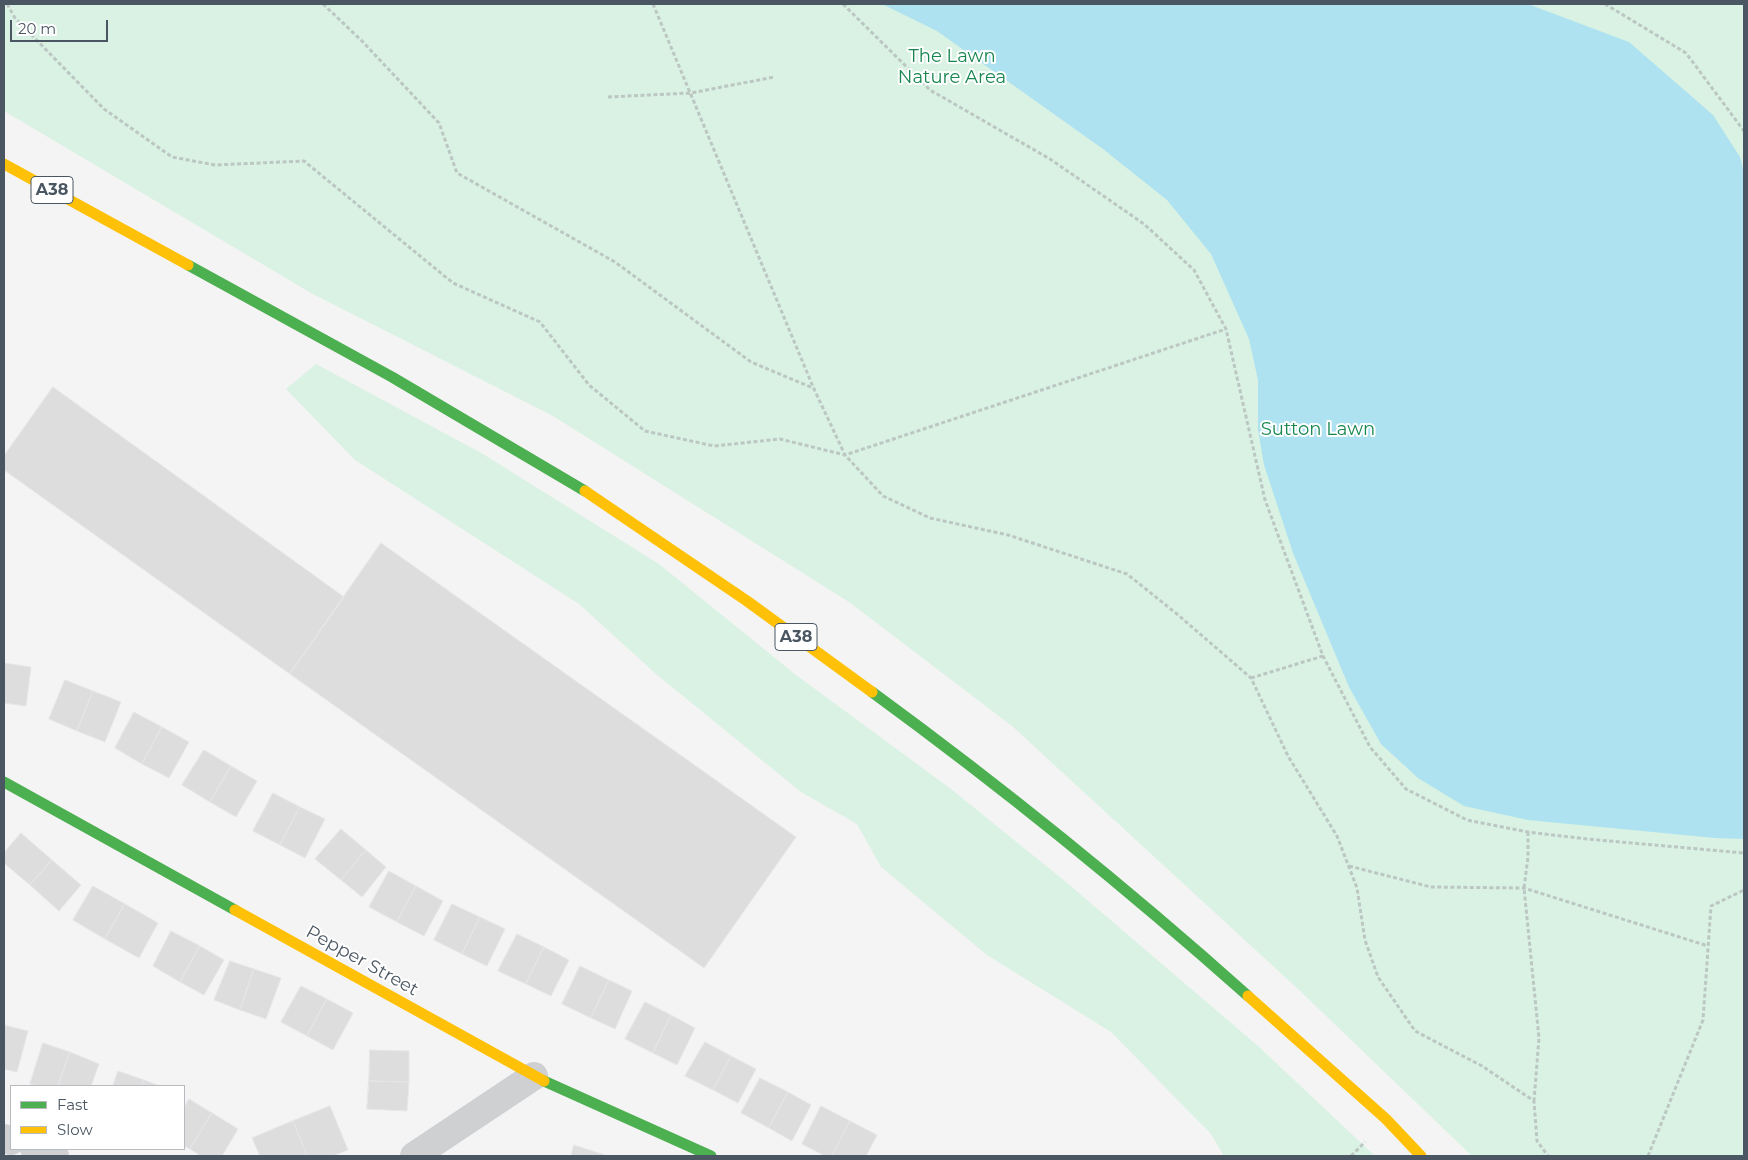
<!DOCTYPE html>
<html>
<head>
<meta charset="utf-8">
<style>
	body { margin:0 }
	#map { position:relative; width:1748px; height:1160px; overflow:hidden; background:#f4f4f4; font-family:Montserrat,sans-serif }
	canvas { display:block }
	.frame { position:absolute; inset:0; border:5px solid #4a5661; pointer-events:none }
	.legend { position:absolute; left:10px; top:1085px; width:175px; height:65px; box-sizing:border-box; background:#fff; border:1px solid #b7bbc0; margin:0; padding:6px 9px; list-style:none; font-size:15px; color:#4a5661 }
	.legend li { display:flex; align-items:center; gap:10px; height:25px }
	.legend b { width:25px; border:1px solid #b7bbc0 }
	.scale { position:absolute; left:10px; top:20px; width:98px; height:22px; box-sizing:border-box; border:2px solid #4a5661; border-top:0; padding-left:6px; font-size:15px; line-height:18px; white-space:nowrap; color:#4a5661; -webkit-text-stroke:4px #fff; paint-order:stroke }
</style>
</head>
<body>
<div id="map">
<canvas width="1748" height="1160"></canvas>
<div class="frame"></div>
<ul class="legend">
<li><b style="height:6px;background:#4caf50"></b>Fast</li>
<li><b style="height:6px;background:#ffc107"></b>Slow</li>
</ul>
<div class="scale">20 m</div>
</div>
<script>
const c = document.querySelector('canvas').getContext('2d');
c.lineJoin = 'round';
function fillPath(path, color) { c.fillStyle = color; c.fill(path, 'evenodd'); }
function strokePath(path, color, width, dash) { c.strokeStyle = color; c.lineWidth = width; c.lineCap = dash ? 'butt' : 'round'; c.setLineDash(dash || []); c.stroke(path); }
function write(font, color, halo, rows, align = 'center') {
  c.font = font + ' Montserrat,sans-serif'; c.lineWidth = 4; c.setLineDash([]); c.textBaseline = 'middle'; c.strokeStyle = halo; c.fillStyle = color; for (const [text, x, y, turn = 0] of rows) {
    c.save(); c.translate(x, y); c.rotate((+turn || 0) * Math.PI / 180); c.textAlign = isNaN(turn) ? turn : align; if (halo) c.strokeText(text, 0, 0); c.fillText(text, 0, 0); c.restore();
  }
}
fillPath(new Path2D(`
	M4,4H1744V1156H1472L1298,989L1012,726L849,602L553,416L311,293L4,111Z
	M316,364L483,454L659,564L796,675L951,789L1066,882L1258,1046L1375,1156H1224L1211,1134L1111,1032L987,955L881,867L857,824L801,792L656,674L579,604L355,460L286,389Z`), '#d9f2e3');
fillPath(new Path2D(`
	M882,4H1528L1629,42L1713,115L1740,157L1744,173V839L1715,838L1528,820L1464,806L1418,778L1381,744L1349,687L1293,553L1264,465L1258,429V380L1249,339L1211,254L1167,200L1103,149L937,31Z`), '#aee2f0');
const building = new Path2D(`
	M53,387L344,597L290,674L4,470V456Z
	M381,543L796,837L704,968L290,674Z
	M4,663L31,667L26,706L4,703Z
	M65,680L93,691L77,731L49,719Z
	M93,691L121,702L105,742L77,731Z
	M134,712L162,727L142,764L115,748Z
	M162,727L189,742L169,778L142,764Z
	M204,750L231,766L210,802L182,785Z
	M231,766L257,781L236,817L210,802Z
	M273,793L300,807L280,845L253,831Z
	M300,807L325,819L305,858L280,845Z
	M341,829L366,850L341,880L315,859Z
	M21,833L52,860L30,885L4,863V853Z
	M366,850L386,867L362,897L341,880Z
	M52,860L81,885L59,911L30,885Z
	M389,871L416,886L397,922L369,907Z
	M93,886L125,904L105,939L73,920Z
	M416,886L443,901L424,936L397,922Z
	M125,904L158,923L139,958L105,939Z
	M452,904L480,917L462,954L434,940Z
	M480,917L505,929L487,966L462,954Z
	M171,931L200,946L180,982L153,966Z
	M517,934L544,947L526,984L498,971Z
	M200,946L224,960L204,995L180,982Z
	M544,947L569,960L551,996L526,984Z
	M230,961L254,969L240,1010L214,1000Z
	M580,966L609,980L591,1018L562,1004Z
	M254,969L281,978L266,1019L240,1010Z
	M609,980L632,991L615,1029L591,1018Z
	M301,986L327,999L307,1036L281,1022Z
	M327,999L353,1013L333,1050L307,1036Z
	M645,1002L671,1015L653,1053L625,1039Z
	M671,1015L695,1028L677,1065L653,1053Z
	M4,1025L28,1031L17,1072L4,1069Z
	M705,1042L731,1056L713,1090L685,1076Z
	M43,1043L70,1052L58,1086H37L30,1084Z
	M370,1050L409,1051V1082L369,1081Z
	M70,1052L99,1064L91,1086H58Z
	M731,1056L756,1069L738,1103L713,1090Z
	M118,1071L144,1080L142,1086H113Z
	M760,1078L788,1092L769,1128L741,1113Z
	M144,1080L160,1086H142Z
	M369,1081L409,1082L407,1111L367,1109Z
	M788,1092L811,1105L792,1141L769,1128Z
	M189,1099L212,1113L190,1149L184,1146V1108Z
	M330,1106L348,1150L332,1156H307L293,1121Z
	M821,1106L850,1121L832,1156H825L802,1144Z
	M212,1113L238,1129L222,1156H201L190,1149Z
	M293,1121L307,1156H260L252,1138Z
	M850,1121L877,1135L866,1156H832Z
	M574,1145L605,1155V1156H571Z`);
fillPath(building, '#ddddde');
strokePath(building, '#e5e6e7', 1);
strokePath(new Path2D(`
	M7,4L15,18L104,109L172,157L215,165L304,161L453,283L540,322L589,385L645,431L714,446L780,439L845,455L1226,329
	M323,4L362,41L439,123L457,173L615,262L751,362L813,388
	M653,4L814,389L845,455L883,496L930,518L1008,535L1127,574L1177,614L1251,678L1288,756L1337,836L1357,888L1365,940L1378,977L1415,1031L1482,1066L1534,1101L1537,1141L1548,1156
	M843,4L930,90L1050,159L1144,224L1194,270L1226,329L1265,500L1323,656L1370,747L1406,789L1467,820L1528,832L1587,839L1744,853
	M1605,4L1686,53L1744,131
	M608,97L691,93L774,77
	M1251,678L1323,656
	M1528,832V857L1524,888L1539,1038L1534,1101
	M1349,866L1431,887L1524,888L1708,946
	M1351,1156L1365,1142
	M1648,1156L1703,1020L1711,906L1744,890`), '#bcc7c4', 3, [4, 2.5]);
strokePath(new Path2D(`
	M4,1138L11,1141
	M34,1149L55,1156
	M414,1156L534,1076`), '#ced0d2', 28);
strokePath(new Path2D(`
	M188,265L392,377L585,491
	M872,692C1002,787 1128,889 1248,996
	M4,782L235,910
	M544,1081L711,1156`), '#4caf50', 11);
strokePath(new Path2D(`
	M4,164L188,265
	M585,491L747,601L872,692
	M235,910L544,1081
	M1248,996L1386,1119L1421,1156`), '#ffc107', 11);
for (const [x, y, w] of [
	[52,190,42],
	[796,637,42]
]) { const box = new Path2D(); box.roundRect(x - w / 2, y - 13.5, w, 27, 4); c.fillStyle = '#fff'; c.fill(box); strokePath(box, '#4a5661', 1); }
write('bold 16px', '#4a5661', null, [
	["A38",52,190],
	["A38",796,637]
]);
write('18px', '#17864f', '#fff', [
	["The Lawn",952,57],
	["Nature Area",952,78],
	["Sutton Lawn",1318,430]
]);
write('18px', '#4a5661', '#fff', [
	["Pepper Street",362,961,29]
]);
</script>
</body>
</html>
